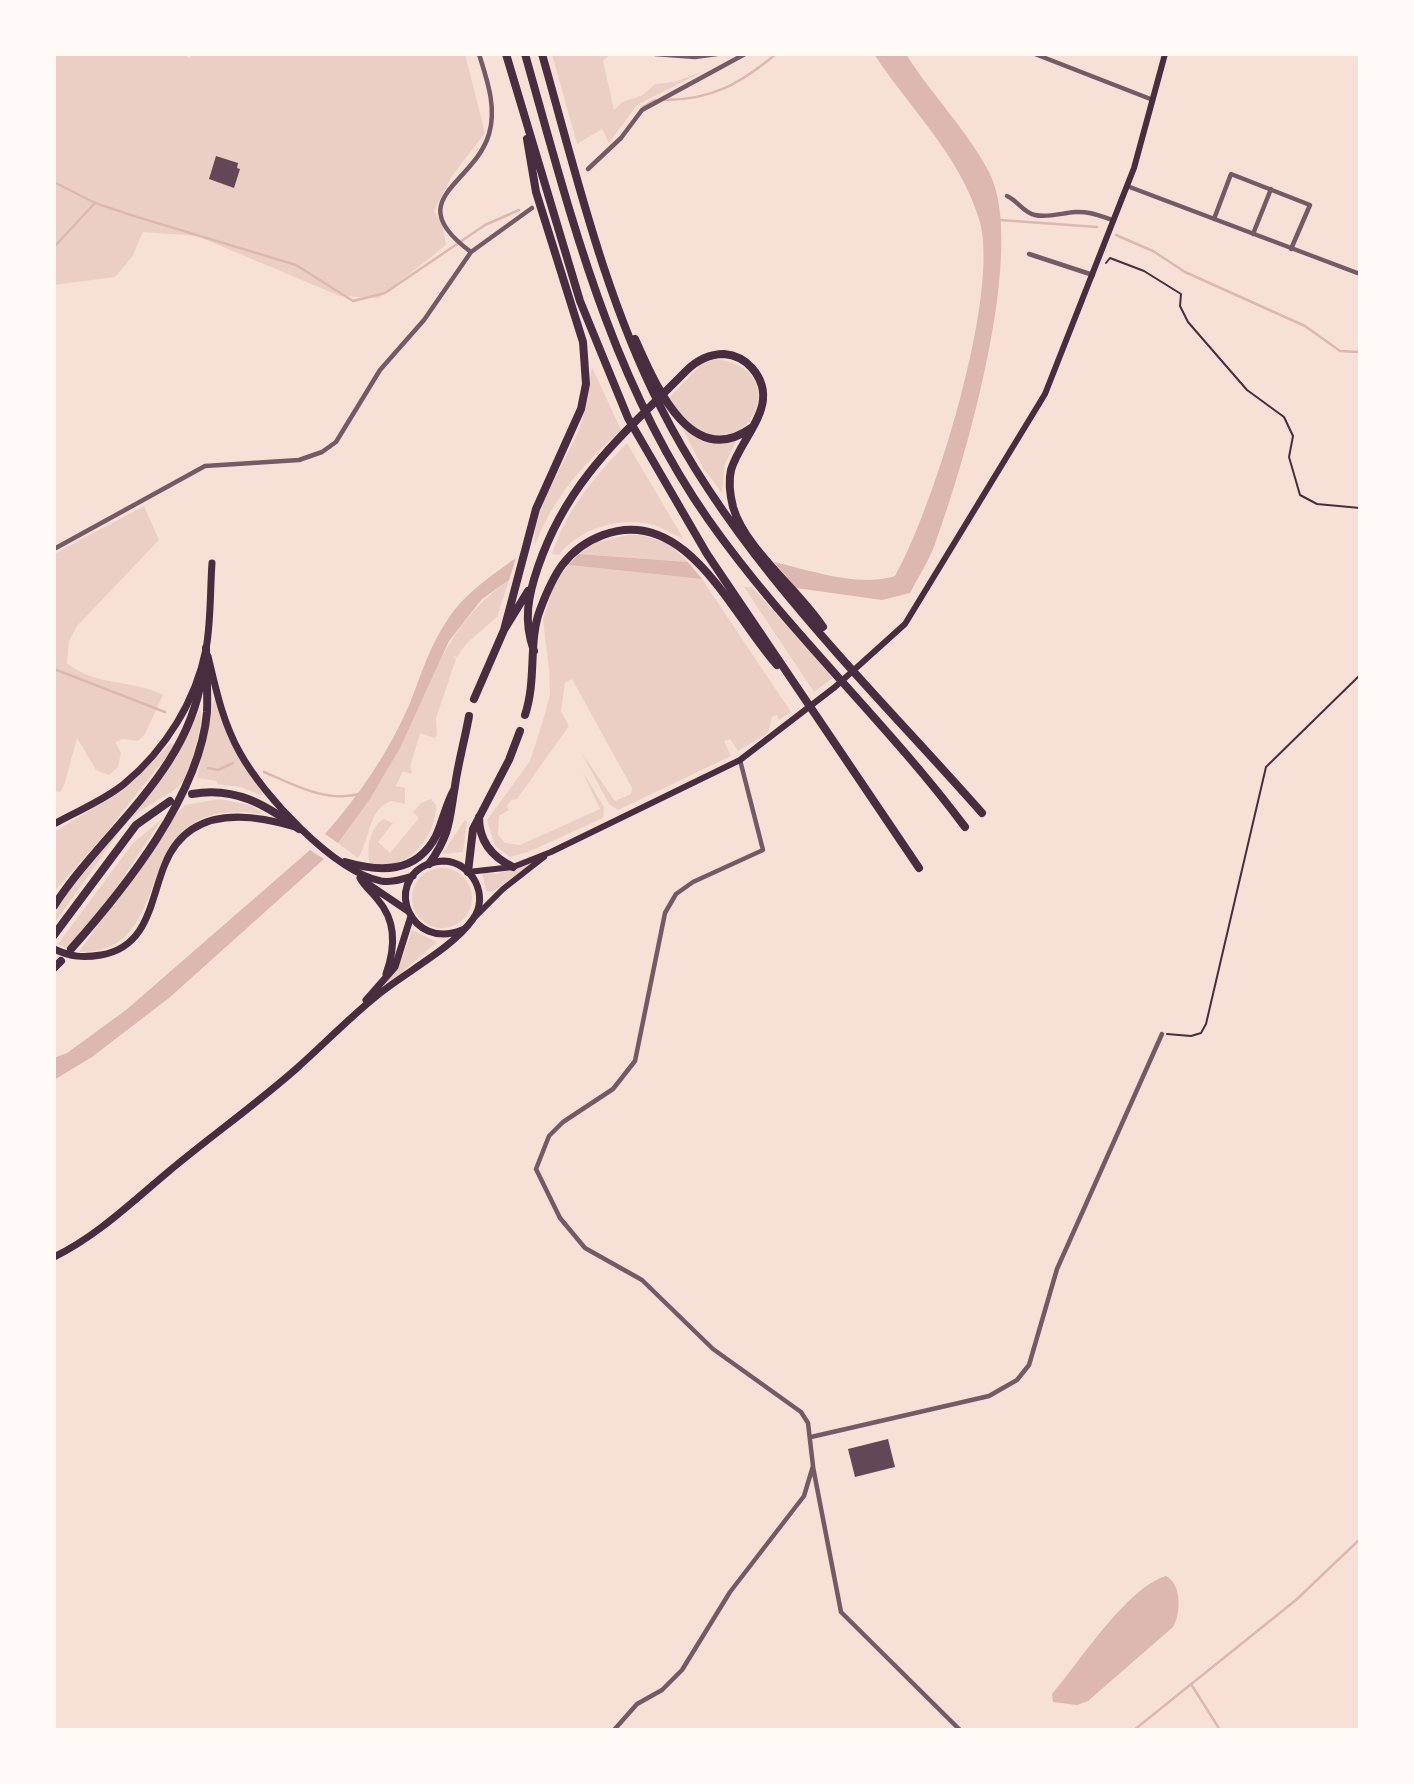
<!DOCTYPE html>
<html>
<head>
<meta charset="utf-8">
<style>
	body { margin:0 }
	#map { position:relative; width:1414px; height:1784px; overflow:hidden; background:#f7e1d7; font-family:Signika,sans-serif }
	canvas { display:block }
	.frame { position:absolute; inset:0; border:56px solid #fffaf5; pointer-events:none }
</style>
</head>
<body>
<div id="map">
<canvas width="1414" height="1784"></canvas>
<div class="frame"></div>
</div>
<script>
const c = document.querySelector('canvas').getContext('2d');
c.lineJoin = 'round';
function fillPath(path, color) { c.fillStyle = color; c.fill(path, 'evenodd'); }
function strokePath(path, color, width, dash) { c.strokeStyle = color; c.lineWidth = width; c.lineCap = dash ? 'butt' : 'round'; c.setLineDash(dash || []); c.stroke(path); }
fillPath(new Path2D(`
	M54,54H181L190,58L191,54H465L485,133L452,176L434,211L443,227L446,245L379,298L340,296L197,236L143,232L132,257L115,277L54,285Z
	M552,54H611L603,61L614,110L622,102L643,95L655,84L674,82L704,71L637,105L609,143L602,129L577,144Z
	M716,359C793,368 752,460 698,429C686,422 677,409 668,399L701,364Z
	M592,367L621,430C583,464 553,498 535,545C531,514 566,460 579,430C587,409 588,387 592,367Z
	M682,428L709,442H736L725,464L722,493L703,468Z
	M627,443L683,538C674,536 664,528 654,525C621,516 580,528 559,555L552,554C566,510 595,476 627,443Z
	M144,506L159,540L77,626L69,641L67,663C95,687 134,679 163,695L145,734L138,741L123,739L115,742L121,753L118,767L109,775L96,770L77,738L64,786L60,792L54,791V554Z
	M628,535H641L669,544L688,562L579,554L597,542Z
	M568,565L702,579L791,712L779,720L777,715L772,717L768,733L738,751L730,739L724,741L731,756L618,810L609,804L581,752L615,801L631,794L632,788L572,679L565,683L561,711L569,726L517,799L511,800L507,806L509,810L499,816L498,835L505,843L520,845L600,809L582,771L604,807L603,818L528,852L510,857L495,846L487,820L530,761L545,714L550,694L549,669L543,620L554,585Z
	M509,580L497,617L466,644L457,657L452,656L456,659L436,718L437,735L434,738L420,733L410,767L412,771L411,774L403,771L396,786L405,788V804L392,801C368,807 369,844 358,858L338,843C360,813 382,782 399,748C434,681 443,627 509,580Z
	M744,587H752L833,678L814,692Z
	M215,695L228,737L264,796L240,787L217,784V781L197,778Z
	M200,709C205,721 189,777 179,786C164,799 145,805 130,820L176,758Z
	M171,743L174,747L105,834L54,892V832L122,791Z
	M220,799L252,806L263,814C118,792 186,954 79,952L178,812L185,805Z
	M431,799L436,805C437,828 419,858 393,864C386,866 377,864 370,864C366,849 370,826 384,819L393,823L378,842L390,853L419,818L413,812L421,803Z
	M162,819L115,890L67,949L58,944L133,843Z
	M465,820L467,822L463,852L442,854Z
	M122,828L54,924C54,898 104,849 122,828Z
	M536,861L492,892L486,891L482,872L497,874Z
	M412 898a30 30 0 1 1 60 0a30 30 0 1 1-60 0Z
	M412,930L437,942L364,1005C393,974 400,970 412,930Z`), '#ebcfc5');
fillPath(new Path2D(`
	M874,54H906C931,94 967,130 989,172C1028,247 965,462 936,541C930,559 919,576 910,593L882,600L796,588L774,562C810,570 859,588 895,576C933,510 1002,290 979,219C959,154 910,109 874,54Z
	M579,554L688,562L702,579L568,565Z
	M516,558L509,580L482,599L449,641L400,748L370,799L338,843L325,834C360,794 389,752 410,703C421,675 430,645 448,619C465,593 491,576 516,558Z
	M310,850L324,859L169,998L92,1057L54,1080V1058L67,1053L126,1010Z
	M1166,1576C1182,1584 1181,1614 1173,1627L1088,1701L1077,1705L1053,1702L1052,1694C1080,1662 1126,1588 1166,1576Z`), '#dcb8b0');
strokePath(new Path2D(`
	M665,100C712,100 741,83 776,54
	M643,107L655,100
	M54,182L95,203L134,216L296,265L353,301L385,293L485,225L519,210
	M1000,220L1097,227
	M1116,235L1153,251L1185,272L1305,326L1340,351L1360,352
	M54,247L95,203
	M54,669L165,712
	M208,768L218,770L233,763
	M264,772C294,785 329,804 361,793
	M1191,1684L1220,1730
	M1134,1730L1296,1600L1360,1539`), '#dcb8b0', 2.5);
fillPath(new Path2D(`
	M216,156L238,163L237,168L240,169L234,188L209,179Z
	M888,1439L895,1467L855,1477L848,1449Z`), '#644757');
strokePath(new Path2D(`
	M1106,263L1110,258L1144,271L1181,294L1180,306L1188,322L1247,390L1284,417L1293,436L1289,457L1300,495L1317,504L1360,508
	M1167,1034L1191,1036L1201,1033L1206,1024L1266,767L1360,675`), '#4a2c40', 2);
strokePath(new Path2D(`
	M655,54L695,57L717,54
	M1035,54L1153,100
	M588,169L621,138L642,110L745,54
	M1127,186L1360,274
	M1007,196C1018,201 1024,213 1035,215C1047,218 1062,213 1075,212C1089,211 1100,216 1113,220
	M1214,219L1231,174L1310,205L1291,249
	M1253,234L1271,189
	M471,252C399,199 474,185 489,134C497,107 487,80 479,54
	M1029,254L1093,275
	M54,549L205,466L299,460L322,452L336,442L380,370L424,320L471,252L532,208
	M811,1437L989,1396L1017,1380L1029,1365L1057,1269L1162,1034
	M813,1467L841,1612L960,1730
	M614,1730L637,1704L662,1690L682,1670L730,1592L804,1496L813,1466L808,1423L801,1412L713,1349L642,1280L585,1248L560,1218L536,1169L549,1136L563,1122L613,1089L635,1061L665,913L676,894L693,882L763,850L740,760`), '#755966', 4.5);
strokePath(new Path2D(`
	M468,872L513,867L551,852L740,760L835,687L905,624L1045,394L1134,168L1165,54
	M476,916L503,889L544,857`), '#4a2c40', 6);
strokePath(new Path2D(`
	M208,656C216,690 223,723 240,753C263,795 333,871 381,881C392,883 402,879 413,876
	M54,824C77,811 103,801 124,784C165,750 196,701 206,649C211,622 210,591 212,563
	M360,878C365,887 372,892 378,900C397,922 395,949 386,974
	M365,882L408,911
	M54,949C71,957 83,958 101,955C149,947 150,900 165,864C188,807 246,812 295,827
	M366,1000L395,967L411,916
	M54,1257C97,1236 132,1202 168,1172C210,1137 255,1105 296,1069C322,1046 347,1020 374,998C403,973 451,950 473,919C490,896 472,862 444,861C439,861 433,862 428,864C383,883 411,951 462,930`), '#4a2c40', 7);
strokePath(new Path2D(`
	M506,54L580,301L628,418L707,554L919,868
	M525,54C571,216 610,379 708,519C785,629 885,720 965,827
	M542,54C576,173 604,295 660,406C737,560 869,685 982,813
	M635,339C654,381 690,472 751,428
	M504,630L536,509L581,409L586,384L583,342L536,192L527,139
	M534,651C523,621 528,596 538,567C568,479 623,435 686,371C696,361 709,354 724,354C735,355 745,360 752,368C783,404 741,436 731,470C728,483 730,495 733,507C745,549 799,590 823,627
	M474,699L504,630L528,591
	M525,715C537,679 528,641 540,610C553,575 566,549 603,535C686,504 732,615 777,665
	M192,794C235,786 266,805 299,829
	M479,817C479,841 492,857 513,867
	M345,862C380,872 416,874 436,836C443,821 446,804 454,790
	M429,864C451,833 449,820 455,786C458,763 465,739 469,716
	M468,872L473,829L509,760L520,731
	M54,906C104,829 189,772 202,675
	M54,935L136,825L170,801
	M71,949C125,888 200,795 207,712C208,691 206,669 206,648
	M54,968L61,961`), '#4a2c40', 8);
</script>
</body>
</html>
